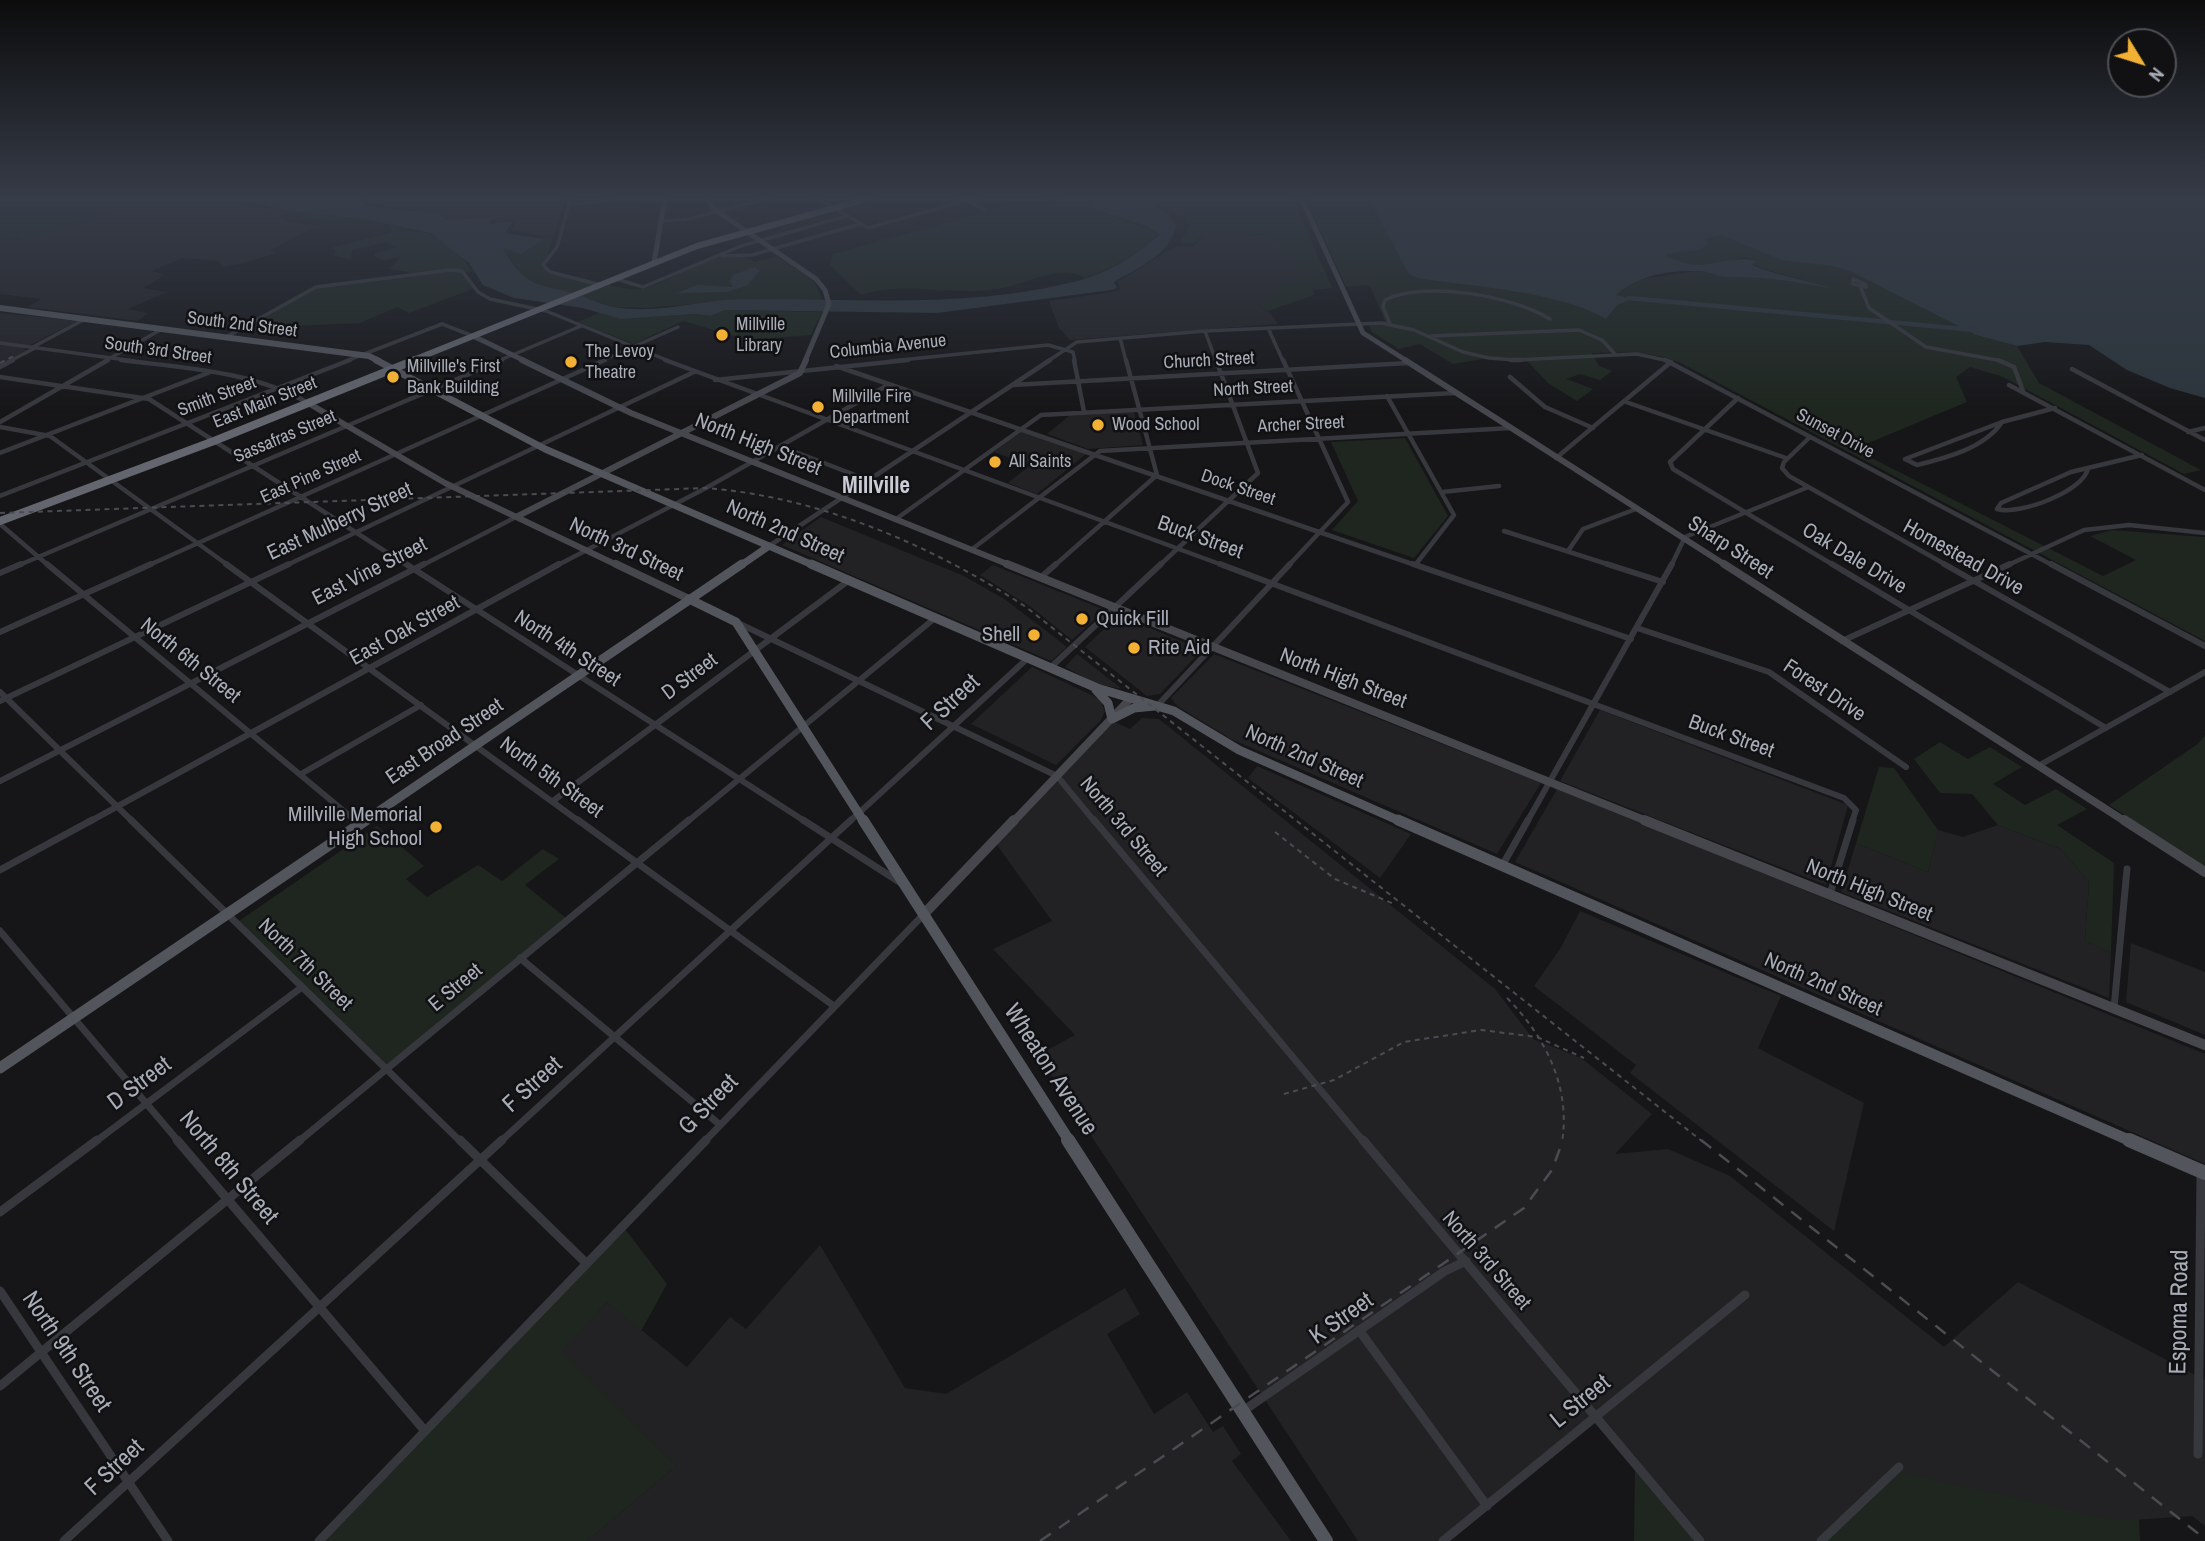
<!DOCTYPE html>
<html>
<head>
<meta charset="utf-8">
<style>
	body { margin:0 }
	#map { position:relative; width:2205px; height:1541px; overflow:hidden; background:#161618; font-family:"Archivo Narrow",sans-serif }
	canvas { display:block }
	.north { position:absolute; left:2107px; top:28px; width:70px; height:70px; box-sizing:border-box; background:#111113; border:2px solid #4d4f55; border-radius:50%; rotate:128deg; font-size:19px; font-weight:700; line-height:28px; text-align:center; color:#a8adb8 }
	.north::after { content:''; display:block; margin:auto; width:24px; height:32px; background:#f2b134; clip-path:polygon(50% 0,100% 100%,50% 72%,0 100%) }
</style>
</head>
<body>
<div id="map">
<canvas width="2205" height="1541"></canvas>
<div class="north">N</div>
</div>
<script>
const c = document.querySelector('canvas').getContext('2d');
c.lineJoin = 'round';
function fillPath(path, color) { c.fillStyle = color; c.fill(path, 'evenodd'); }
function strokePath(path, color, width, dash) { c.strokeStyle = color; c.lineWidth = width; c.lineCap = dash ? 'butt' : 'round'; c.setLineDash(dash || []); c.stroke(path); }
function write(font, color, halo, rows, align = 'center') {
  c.font = font + ' "Archivo Narrow",sans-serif'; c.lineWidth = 5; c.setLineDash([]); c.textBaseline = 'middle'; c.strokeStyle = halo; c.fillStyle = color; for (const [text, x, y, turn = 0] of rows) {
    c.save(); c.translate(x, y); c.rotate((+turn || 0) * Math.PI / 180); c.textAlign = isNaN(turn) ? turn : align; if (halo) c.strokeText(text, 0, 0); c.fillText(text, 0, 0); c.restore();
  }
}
fillPath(new Path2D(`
	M138,197H189L288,212L279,217L287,219L284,221L316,226L270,250L277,253L243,263L222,267L218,261L182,258L152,271L165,275L143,288L167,292L128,309L148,313L138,321L28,307L41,299L0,294V238L17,240L80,223Z
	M374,197H566L554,235L546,236L511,230L516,223L514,220L496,222L488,218L458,222L421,212L361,202Z
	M1206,233L1270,235L1310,275L1311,280L1258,305L1270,313L1278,324L1070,340L1059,328L1049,301L1112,292L1121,288L1117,282L1176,246L1193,247Z
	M0,313L77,321L23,349L27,350L0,365Z
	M1134,412L1143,445L1088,449L1047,434L1070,415Z
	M1021,432L1086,454L1037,494L1008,483L1030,465L994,452Z
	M821,517L964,576L1006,600L1067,647L1051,661L782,545Z
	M993,565L1105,610L1072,640L1031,607L980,575Z
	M1119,615L1202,650L1160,694L1147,696L1085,647Z
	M1077,654L1122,689L1094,683L1065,667Z
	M1214,654L1541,783L1497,854L1231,739L1177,706L1171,698Z
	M1032,667L1100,699L1105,711L1101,720L1056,765L971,724Z
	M1600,710L1848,805L1826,885L1560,781Z
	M1142,718L1159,719L1495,989L1533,1039L1581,1058L1652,1114L1615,1154L1668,1149L1730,1176L1944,1347L2018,1282L2205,1380V1526L2192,1516L1822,1541H1694L1595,1419L1441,1541H1358L1038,1055L1075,1035L993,949L1052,921L994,841L1110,720L1130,729Z
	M1257,766L1411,834L1380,878L1248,778Z
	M1557,789L2205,1054V1164L1515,862Z
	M1998,825L2061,849L2089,882L2085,941L2111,953L2109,998L1841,892L1856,843L1928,872L1938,830L1963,837Z
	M1580,911L1781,996L1758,1048L1864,1103L1834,1231L1630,1073L1636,1065L1534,986L1560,949Z
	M2131,943L2205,972V1035L2126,1002Z
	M820,1245L905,1388L946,1394L1125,1288L1140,1314L1107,1334L1154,1414L1187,1392L1213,1432L1223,1426L1241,1454L1232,1461L1291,1541H587L676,1466L561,1351L607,1302L687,1367L730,1317L746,1329Z`), '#222225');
fillPath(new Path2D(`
	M0,197H138C99,214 42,245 0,238V232L5,231L0,230Z
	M189,197H224L253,206L395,224L400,232C436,227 452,244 473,271L464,273L475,288L409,313L397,307L360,323L292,326L256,320L318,286L418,274L390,269L401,256L384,261L374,256L376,253L397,247L387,242L352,250L351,260L334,255L337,251L330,248L392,232L390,225L345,219L329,221Z
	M1068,197H1102L1087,207L1160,233C1137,255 1115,267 1085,278C1061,263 1030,283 1002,288C955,297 906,280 861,295L830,265L833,254L1009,205L1049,204Z
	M1157,197H1292L1332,288L1313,290L1314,295L1268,311L1258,305L1275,295L1282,282L1311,280L1310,275L1298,272L1294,258L1277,254L1279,246L1270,235L1206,233L1193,244L1181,242L1189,226L1184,215L1157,212L1153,208Z
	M1305,197H2205L2089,344L1976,335L2017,346L2039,383L2201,470L2184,474L2001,376L1970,367L1956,377L1967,402L1854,449L2103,576L2136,560L2090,536L2112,530L2205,537V641L1679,362C1650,351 1623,352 1592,353L1599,366L1612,371L1600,380L1580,374L1566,379L1593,389L1577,401L1548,383L1528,362L1482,359L1453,364L1420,344L1399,349L1372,332L1368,323L1385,321L1371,288L1367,285L1346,287ZM1746,257L1756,261L1752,264C1776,275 1801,277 1826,287L1749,275L1733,277L1696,271L1630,281C1652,267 1717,266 1746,257Z
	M554,235L544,267L547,272C565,276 629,292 643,289C676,281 722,240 755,262L777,256L815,282L822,300L745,299L648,308L615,307L547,289L523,277L502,247Z
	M725,310L822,312L811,335L748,340L683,321L634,344L578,322L601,312L621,319L695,314L710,316Z
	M1405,438L1448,516L1414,558L1332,530L1358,501L1331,442Z
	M2205,735V866L2109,805L2199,743Z
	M1940,742L1968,759L1990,747L2022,767L1993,784L2025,805L2056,789L2087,809L2057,825L2114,863L2111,953L2085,941L2089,882L2061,849L1998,825L1972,794L1940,793L1914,759Z
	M1879,767L1894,768L1938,830L1928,872L1856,843Z
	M377,826L424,866L406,879L427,897L478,865L502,881L543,849L559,859L525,885L566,918L386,1067L236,923Z
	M622,1225L667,1284L641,1331L607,1302L562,1351L676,1466L587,1541H318Z
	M1635,1468L1694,1541H1634Z
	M1892,1470L2114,1520L2139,1519L2140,1541H1822Z`), '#1e261f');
fillPath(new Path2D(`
	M222,197H358L367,206L440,214L447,220L492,218L489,224L513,221L505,233L544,239L521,254L503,248C523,283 532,284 569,292C584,296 599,304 614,307C657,315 703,299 746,299C856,298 965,309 1073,282C1107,274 1134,257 1160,234L1146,226L1087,207L1102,197H1161L1156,207L1169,215L1176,226C1170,255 1139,267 1114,282L1117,288L1112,290L937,313L725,310L710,316L695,314L621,319L583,308L514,298L483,285L469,263L431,233L370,220L291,211Z
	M1368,197H2205V398L2170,388L2127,370L2089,345L2045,342L2017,346L1976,335L1852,272L1833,266L1782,260L1721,235L1704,239L1709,244L1698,250L1665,254L1667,257C1676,260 1691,266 1701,265C1716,263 1742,256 1756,261L1752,265C1777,276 1805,279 1831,288C1798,283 1766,276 1734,277C1721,278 1709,271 1696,271C1669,270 1635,276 1616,295L1632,299L1617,305L1606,319C1558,291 1474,287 1418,278L1409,274Z
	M755,267L759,271L748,285L727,292L678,293L658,301L697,285L733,287L730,281L733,275Z`), '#2c353c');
strokePath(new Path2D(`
	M1629,298L1975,330`), '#2c353c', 4.5);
strokePath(new Path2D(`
	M571,197L557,247L543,265L550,272L601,285
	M815,197L868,228L979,197
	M960,197L985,210
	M1048,197L1052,199
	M569,204L667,197
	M661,221L688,219L775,197
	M722,256L752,255L860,224
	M616,279L643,287L741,246L847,216
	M1853,279L1865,284L1866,287L1853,284Z
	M1861,288L1869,308L1926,347L2002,361
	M1390,324L1383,307L1385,300C1425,280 1513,296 1550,319
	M1268,328L1283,361
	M1205,331L1216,361
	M1430,336L1579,330L1602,340L1616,355
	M226,337L316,287L450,270L462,271L478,292L490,299L546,311L669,361
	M1120,338L1126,361
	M0,343L134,361
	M33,347L85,319
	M10,361L35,348
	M105,361L162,329
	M346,361L442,324L473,336
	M498,361L581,326
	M601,361L678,327
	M891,361L1048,345L1073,352L1075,361
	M1048,361L1077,342L1205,331L1381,323L1414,330L1463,352L1489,358L1515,360L1637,354L1669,361`), '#37383d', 3.5);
strokePath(new Path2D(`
	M121,360C183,368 253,371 308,403
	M665,360L1225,566
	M1074,360L1084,412
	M1283,360L1348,502L1288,566
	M1511,360H1521
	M1665,360L2054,566
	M1998,360L2014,367L2023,391
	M836,366L1418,566
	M0,367L13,360
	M2072,369L2205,440
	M0,377L149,399L408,566
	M1510,377L1545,407L1593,428
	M715,380L908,360
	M1012,385L1409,363
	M2009,385L2205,490
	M1387,396L1454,515L1416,564
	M1738,398L1670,462L1673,469L1835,566
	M1626,402L1786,458
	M0,422L108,360
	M2002,422C1985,448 1946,458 1917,465L1905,459Z
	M2002,422L2055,408
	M0,427L50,436L229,566
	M2188,432L2205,428
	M1810,437L1784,462L1782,468L1789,476L1948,566
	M780,446L868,480
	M0,453L208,373
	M1556,458L1671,362
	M2088,468C2085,491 2018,516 1997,509L2001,503L2071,472L2142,455
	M1442,492L1499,486
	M0,496L350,360
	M896,519L1041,415L1455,393
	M0,524L49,566
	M1504,531L1613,566
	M769,546L1050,360
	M971,550L1100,451L1511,428
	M1568,551L1583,529L1636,509
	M17,566L502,360
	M147,566L605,360
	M285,566L694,372
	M421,566L516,517
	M556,566L706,488L888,385
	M1054,566L1157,475L1126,360
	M1159,566L1258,473L1216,360
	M1671,566L1685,537L1806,488
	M2006,566L2084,530L2129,525L2205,533`), '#37383d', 4.5);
strokePath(new Path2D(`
	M47,564L357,822
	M226,564L580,822
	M406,564L806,822
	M1220,564L1844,798L1856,810L1852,822
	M1413,564L1631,639
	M1607,564L1663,582
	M1832,564L2106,728
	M1944,564L2170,692
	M2051,564L2205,646
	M0,573L21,564
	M1040,578L1056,564
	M738,623L1057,776L1095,822
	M1637,628L1769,672L1906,767
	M0,632L151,564
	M1842,641L2010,564
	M1050,668L1161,564
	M0,692L133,822
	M0,701L289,564
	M1158,705L1290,564
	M2038,766L2205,672
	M301,774L421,705
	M0,781L424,564
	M553,801L848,581
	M89,822L559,564
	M687,822L935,618
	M849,822L1028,658
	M1527,822L1672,564`), '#37383d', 6);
strokePath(new Path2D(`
	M131,820L461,1142
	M355,820L359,823
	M578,820L834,1006
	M803,820L901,883
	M1094,820L1364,1142
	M1502,866L1528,820
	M0,870L92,820
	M1830,894L1853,820
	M0,931L179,1142
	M520,958L719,1124
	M2114,1008L2127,869
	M95,1142L302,987
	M298,1142L689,820
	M500,1142L851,820
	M704,1142L923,915`), '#37383d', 7);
strokePath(new Path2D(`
	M177,1140L425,1431
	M460,1140L586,1263
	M1363,1140L1700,1541
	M0,1212L97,1140
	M0,1291L168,1541
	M1359,1330L1487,1506
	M0,1386L300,1140
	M1243,1411L1445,1271L1466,1261
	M2198,1454L2201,1172
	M64,1541L502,1140
	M319,1541L706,1140
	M1443,1541L1745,1295
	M1821,1541L1899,1467`), '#37383d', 9);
strokePath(new Path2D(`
	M706,197L714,209L816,279L825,290L829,304L805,361
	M1301,197L1363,333L1407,361
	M654,263L665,197
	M473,336L525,361`), '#45474d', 5);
strokePath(new Path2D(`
	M522,360L631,413L1012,566
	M1405,360L1727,566
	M308,403L445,483L619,566
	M516,517L800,373L806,360`), '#45474d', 6);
strokePath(new Path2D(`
	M616,564L689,599
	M1007,564L1649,822
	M1724,564L2126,822
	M1013,822L1131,698`), '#45474d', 8);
strokePath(new Path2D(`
	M1644,820L2205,1045
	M2124,820L2205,872
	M923,915L1014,820`), '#45474d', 10);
strokePath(new Path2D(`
	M0,308L369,356L379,361`), '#53555c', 6);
strokePath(new Path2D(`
	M376,360L545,449L815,566
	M740,566L769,546`), '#53555c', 7);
strokePath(new Path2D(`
	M811,564L1097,688L1174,711L1239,750L1402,822
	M689,599L736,622L864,822
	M1096,690L1108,703L1112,719L1134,708L1155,706
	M363,822L742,564`), '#53555c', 9);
strokePath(new Path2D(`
	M863,820L1070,1142
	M1398,820L2133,1142
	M0,1068L366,820`), '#53555c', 11);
strokePath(new Path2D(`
	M1068,1140L1326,1541
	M2129,1140L2205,1173`), '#53555c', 14);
strokePath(new Path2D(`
	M411,361L697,246L874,197`), '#63666e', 6);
strokePath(new Path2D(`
	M0,521L214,441L415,360`), '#63666e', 8);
strokePath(new Path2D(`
	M0,363L16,355
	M0,513L706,488C820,497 931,545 1026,607L1703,1142
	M1275,832L1335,879L1394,904
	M1507,998C1545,1036 1571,1087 1562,1142
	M1284,1094L1334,1080L1404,1042L1481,1030L1537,1037L1584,1058`), '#4a4c52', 2, [5, 4.5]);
strokePath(new Path2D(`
	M1701,1140L2205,1539
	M1040,1541L1524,1208L1552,1170L1563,1140`), '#4a4c52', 2.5, [13, 10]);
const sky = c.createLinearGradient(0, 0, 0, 413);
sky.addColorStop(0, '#0c0c0d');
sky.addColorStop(0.48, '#363c48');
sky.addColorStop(1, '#363c4800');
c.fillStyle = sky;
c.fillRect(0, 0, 2205, 413);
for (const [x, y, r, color] of [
	[722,335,7,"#f2b134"],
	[571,362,7,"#f2b134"],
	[393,377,7,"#f2b134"],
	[818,407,7,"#f2b134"],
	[1098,425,7,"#f2b134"],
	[995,462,7,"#f2b134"],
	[1082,619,7,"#f2b134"],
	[1034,635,7,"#f2b134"],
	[1134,648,7,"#f2b134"],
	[436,827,7,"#f2b134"]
]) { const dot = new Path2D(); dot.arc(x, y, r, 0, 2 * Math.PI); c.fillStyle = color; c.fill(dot); strokePath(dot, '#111113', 2.5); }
write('18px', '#a8adb8', '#111113', [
	["South 2nd Street",242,325,7],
	["Columbia Avenue",888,347,-6],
	["South 3rd Street",158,351,8],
	["Church Street",1209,361,-3],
	["North Street",1253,389,-3],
	["Smith Street",217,397,-21],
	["East Main Street",265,403,-22],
	["Archer Street",1301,425,-3],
	["Sunset Drive",1835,434,28],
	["Sassafras Street",285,437,-23],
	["East Pine Street",311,477,-24],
	["Dock Street",1238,488,19]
]);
write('18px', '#a8adb8', '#111113', [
	["Millville",736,325],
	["Library",736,346],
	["The Levoy",585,352],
	["Theatre",585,373],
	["Millville's First",407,367],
	["Bank Building",407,388],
	["Millville Fire",832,397],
	["Department",832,418],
	["Wood School",1112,425],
	["All Saints",1009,462]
], 'left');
write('21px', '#a8adb8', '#111113', [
	["North High Street",758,445,22],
	["East Mulberry Street",340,522,-25],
	["North 2nd Street",785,532,24],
	["Buck Street",1200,538,20],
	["Sharp Street",1730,548,33],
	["North 3rd Street",626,550,25],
	["Homestead Drive",1963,558,29],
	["Oak Dale Drive",1854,559,31],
	["East Vine Street",370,572,-27],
	["East Oak Street",405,631,-29],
	["North 4th Street",567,649,33],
	["North 6th Street",190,661,39],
	["D Street",690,677,-37],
	["North High Street",1343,679,21],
	["Forest Drive",1824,691,34],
	["Buck Street",1731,737,20],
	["East Broad Street",445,742,-34],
	["North 2nd Street",1304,757,24],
	["North 5th Street",551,778,36],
	["North 3rd Street",1123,827,50],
	["North High Street",1869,891,22],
	["North 7th Street",305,965,44],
	["North 2nd Street",1823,985,24],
	["E Street",456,988,-40],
	["North 3rd Street",1486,1261,49]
]);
write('21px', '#a8adb8', '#111113', [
	["Quick Fill",1096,619],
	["Shell",1020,635,"right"],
	["Rite Aid",1148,648],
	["Millville Memorial",422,815,"right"],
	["High School",422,839,"right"]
], 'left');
write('bold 23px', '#c9ccd4', '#111113', [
	["Millville",876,487]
]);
write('24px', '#a8adb8', '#111113', [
	["F Street",951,703,-43],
	["Wheaton Avenue",1050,1070,57],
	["D Street",140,1084,-37],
	["F Street",533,1085,-42],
	["G Street",709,1105,-46],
	["North 8th Street",228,1168,50],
	["Espoma Road",2180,1312,-89],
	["K Street",1342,1319,-35],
	["North 9th Street",66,1352,56],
	["L Street",1581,1402,-39],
	["F Street",115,1468,-43]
]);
</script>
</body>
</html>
